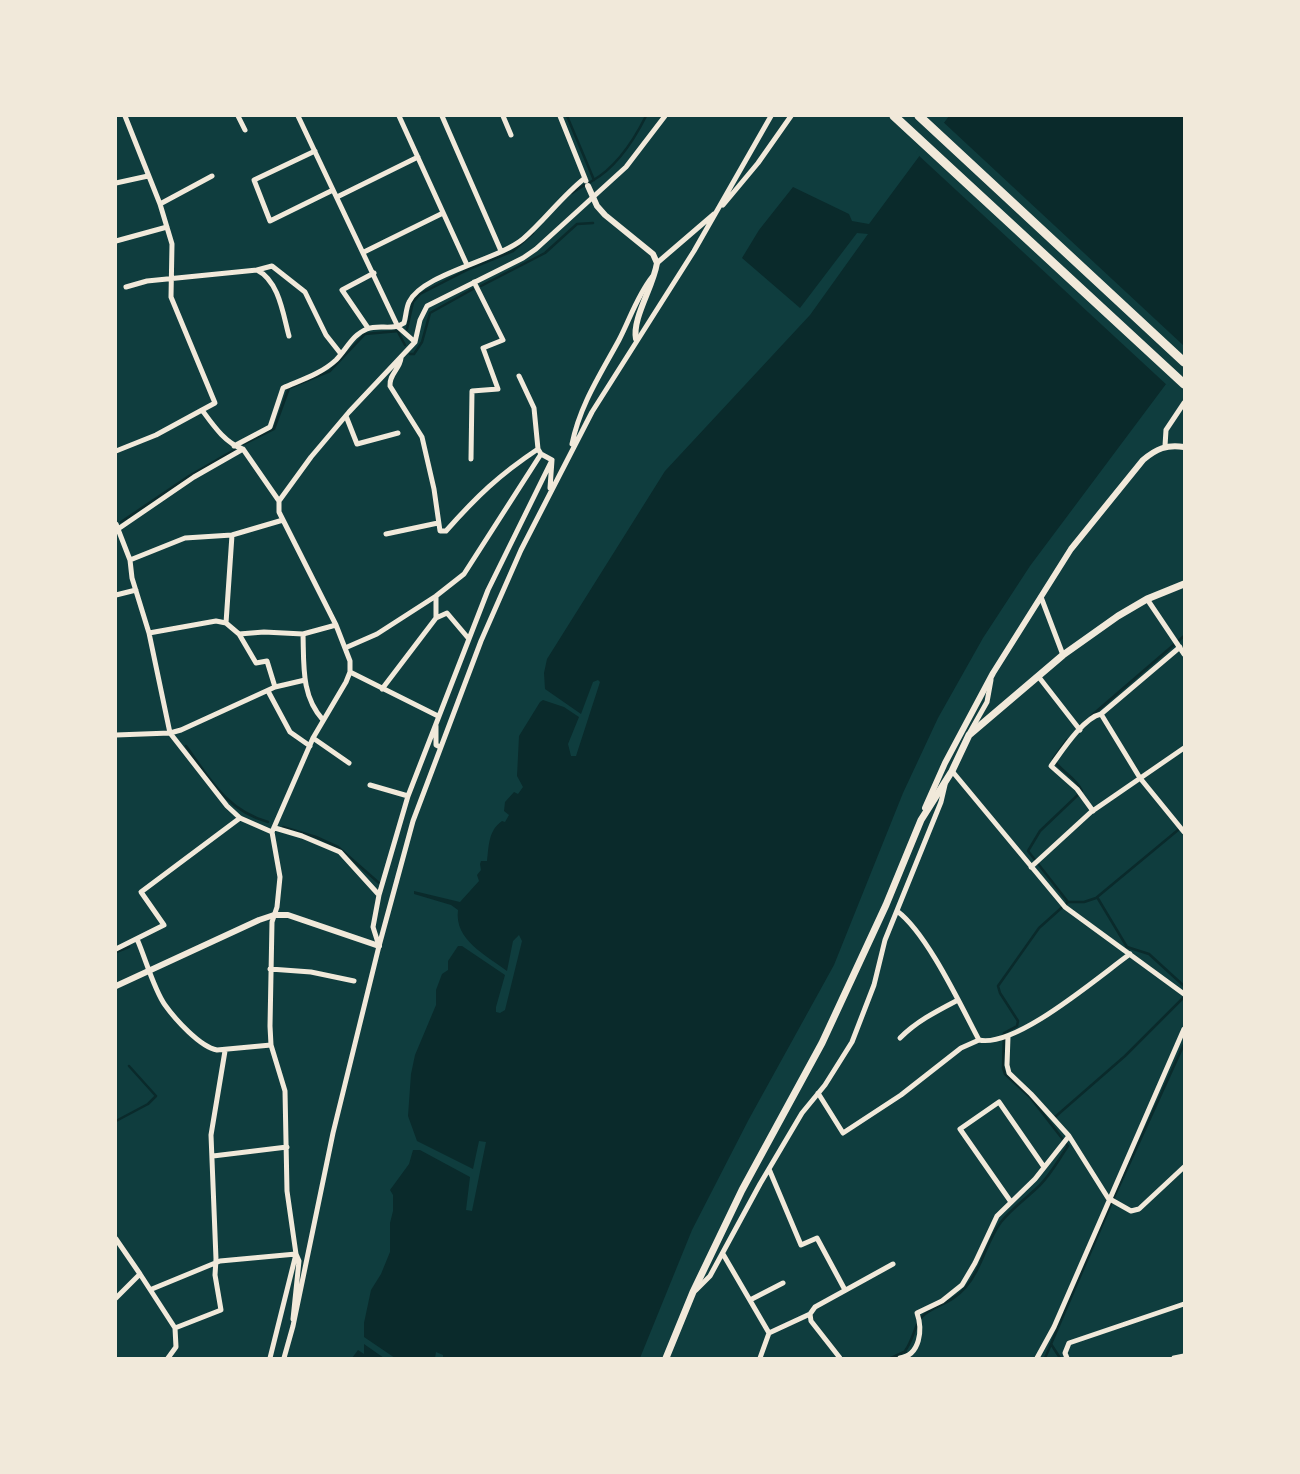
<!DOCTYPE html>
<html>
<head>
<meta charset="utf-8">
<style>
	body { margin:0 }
	#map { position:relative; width:1300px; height:1474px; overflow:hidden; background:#0f3d3e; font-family:"Golos Text",sans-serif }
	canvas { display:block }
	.frame { position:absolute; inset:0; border:117px solid #f1e9da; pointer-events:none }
</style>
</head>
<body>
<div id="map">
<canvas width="1300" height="1474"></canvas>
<div class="frame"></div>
</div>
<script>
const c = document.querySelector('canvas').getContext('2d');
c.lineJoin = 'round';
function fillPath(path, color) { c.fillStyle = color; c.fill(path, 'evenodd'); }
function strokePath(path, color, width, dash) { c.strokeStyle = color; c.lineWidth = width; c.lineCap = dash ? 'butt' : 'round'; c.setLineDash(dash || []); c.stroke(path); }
fillPath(new Path2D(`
	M949,116H1184V360L1030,566L983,638L938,718L903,793L834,965L749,1119L692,1230L640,1358H443V1355L436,1352L435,1358H395L364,1337V1323L371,1290L381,1274L390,1252V1223L393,1211V1195L390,1190L409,1164L413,1150H420L470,1177L466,1210L472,1211L486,1142L479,1141L473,1169L417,1141L408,1116L411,1074L415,1055L436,1005V990L442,974L448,970V961L458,946H462L505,975L496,1007V1012L500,1013L505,1010L522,941L519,935L513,941L507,971C486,955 454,940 458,910L451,905L414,894V891L460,902L479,881L477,875L481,870L480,864L481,861H487C489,846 488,831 502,821L505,822L509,815L504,811L505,802L514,792L518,794L523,787L517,776L519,736L540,702L543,700L564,707L579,717L568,744L571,756H576L600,682L598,680L593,682L581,714L545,689L544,673L547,659L665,471L810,315L868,234L857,233L800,308L742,258L759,230L793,187L849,214L852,221L869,224Z
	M364,1344L384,1358H352L358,1350L364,1354Z`), '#0a2a2b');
fillPath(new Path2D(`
	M941,120L1184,346V365L1168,386L916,153Z`), '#0f3d3e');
strokePath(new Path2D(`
	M567,116L594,180
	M572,193C579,188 585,185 592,181C617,167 634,140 646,116
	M481,286L545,253L577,224L593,223
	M407,329L413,302L420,294L469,269L513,251L533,233
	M398,332L405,345
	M410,354H414L422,342L430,313L473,289
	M244,444L274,429L289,388L330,371L365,334L399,331
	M121,522L189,476L234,450
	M1091,716L1184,636
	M1067,740L1053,759C1060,771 1076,777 1082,791L1040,831L1028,851L1068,902
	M186,746C210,779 226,810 268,822
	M283,827L316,837L338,847L379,883
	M1097,897L1127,947L1149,954L1184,986
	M116,952L129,947
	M1055,1117L1125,1056L1184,997
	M116,1121L148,1104L156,1096L129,1066
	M1051,1344L1060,1358
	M891,1358L904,1352
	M909,1358L905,1351C914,1339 915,1321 925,1314C937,1305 953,1302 965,1288C982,1269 986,1242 1001,1222C1012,1208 1027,1198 1040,1185C1051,1174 1059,1159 1068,1146L1030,1097L1005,1074L1003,1068L1004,1033L1017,1026L1018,1021L1000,993L998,986L1039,928L1068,902H1084L1096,898L1178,830
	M1045,1358L1115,1195L1184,1044`), '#0a2a2b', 2.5);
strokePath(new Path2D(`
	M125,116L160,204L172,244L171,297L215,403L202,410C213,425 225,443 243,449L279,501V512L336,625L350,661V672L346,682L313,738L272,832L280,877L277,907L272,922L270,1026L271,1045L285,1091L287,1191L296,1254L299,1261L293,1319
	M238,116L245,130
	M298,116L398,327L415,342
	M399,116L467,265
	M442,116L501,251
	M503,116L511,135
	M560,116L586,181
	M315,151L254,180L270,221L333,190
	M116,183L148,176
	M337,197L418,157
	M160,204L212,176
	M723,205L758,163L791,116
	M116,241L167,227
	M364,252L443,213
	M657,263L714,214
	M257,270L272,266L305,292L326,335L341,354
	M126,287L147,281L257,270C279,281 283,314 289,336
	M368,328L342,290L374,273
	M401,358C400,369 389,374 390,386L422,437L434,489L440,531H446C477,496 499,475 538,449
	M519,376L534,408L538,449L541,454L552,460L550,488
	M346,416L357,444L398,433
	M572,444C580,405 600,375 619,340C630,319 637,296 652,277
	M234,446L270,427L283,388C301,380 321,374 336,360C346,350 353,334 367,329C379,324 393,331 404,323C406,317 406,308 409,302C422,274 498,260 523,239C545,220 562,196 585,178
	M1165,446L1166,430L1184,403
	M116,451L156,435L202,410
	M471,459L472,391L498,389L483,348L503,340L474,282
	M279,501L311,457L349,412L415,342L420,320L427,306L523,258L536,249L626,167L665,116
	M116,524L130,560L132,578L149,633L170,733L227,806L240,818L272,832
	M118,529L194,477L243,449
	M386,534L438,523
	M130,560L185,538L232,535L283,520
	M116,595L136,590
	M1041,597L1063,655
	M1147,599L1184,654
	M436,618L447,613L469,639
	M226,623L232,535
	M149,633L216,621L226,623L239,634L264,632L303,634L336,625
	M239,634L256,663L267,661L275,687
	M303,634C304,665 301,696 323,720
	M1180,647L1101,714L1140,778L1184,832
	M345,648L377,634L436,596L464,574L541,454
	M350,672L438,716
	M1038,676L1080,730
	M382,689L436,618V596
	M268,691L290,732L310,746
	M436,726V745L440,747
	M970,732L987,702L991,680
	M116,735L170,733L181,730L275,687L305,680
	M313,738L349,763
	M952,771L1065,907L1184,994
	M370,785L408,796
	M1093,811L1077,789L1051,766C1062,751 1083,718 1101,714
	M275,828L302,836L340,852L379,895
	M1031,867L1091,812L1184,748
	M897,911C927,933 961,1006 979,1040C1016,1048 1098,977 1130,954
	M137,939C145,957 154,990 165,1005C175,1019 200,1047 217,1050L271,1045
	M379,946L373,927L379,895L408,796L488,590L552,460
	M116,949L164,925L141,892L240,818
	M270,969L311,972L354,981
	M1008,1037L1007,1065L1009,1073L1031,1094L1069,1136L1108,1198L1131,1211L1139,1209L1184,1167
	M900,1038C917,1021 937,1011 958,1000
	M818,1093L843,1133L901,1095L961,1048L979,1040
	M213,1156L287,1147
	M769,1169L801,1245L817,1238L845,1290
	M1011,1202L960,1129L999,1102L1044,1167
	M116,1239L140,1274
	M723,1254L769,1333
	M152,1289L220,1261L296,1254
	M696,1290L710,1276L760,1184L802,1113L825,1085L852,1042L874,985L885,940L941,802L945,785
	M116,1298L140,1274L175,1328L176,1347L168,1358
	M750,1300L783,1283
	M175,1328L221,1310L215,1275L216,1259L211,1135L225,1051
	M270,1358L296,1254
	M284,1358L293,1326L333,1133L379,946L413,821L481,641L521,550L592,412L694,251L771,116
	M760,1358L769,1333L810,1314
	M840,1358L811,1321L810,1314L815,1307L893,1264
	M900,1358C920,1355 923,1330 917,1313L942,1301L962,1285L975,1263L997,1216L1035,1179L1069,1136
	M1037,1358L1054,1327L1184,1029
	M1067,1358L1065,1353L1069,1343L1184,1304
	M1174,1358L1184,1356`), '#f1e9da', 5);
strokePath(new Path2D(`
	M588,186L597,206L605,215L653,254L657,263C653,288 632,318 636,339
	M925,808L945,763L993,673L1071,549L1143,460C1156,449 1167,444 1184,447
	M116,986L259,920L274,915H288L379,946`), '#f1e9da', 6);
strokePath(new Path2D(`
	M666,1358L693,1292L742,1190L822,1043L886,905L921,820L952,771L969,735L1063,655L1118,616L1147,599L1184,584`), '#f1e9da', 7);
strokePath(new Path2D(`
	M894,116L1184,384
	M919,116L1184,362`), '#f1e9da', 9);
</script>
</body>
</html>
